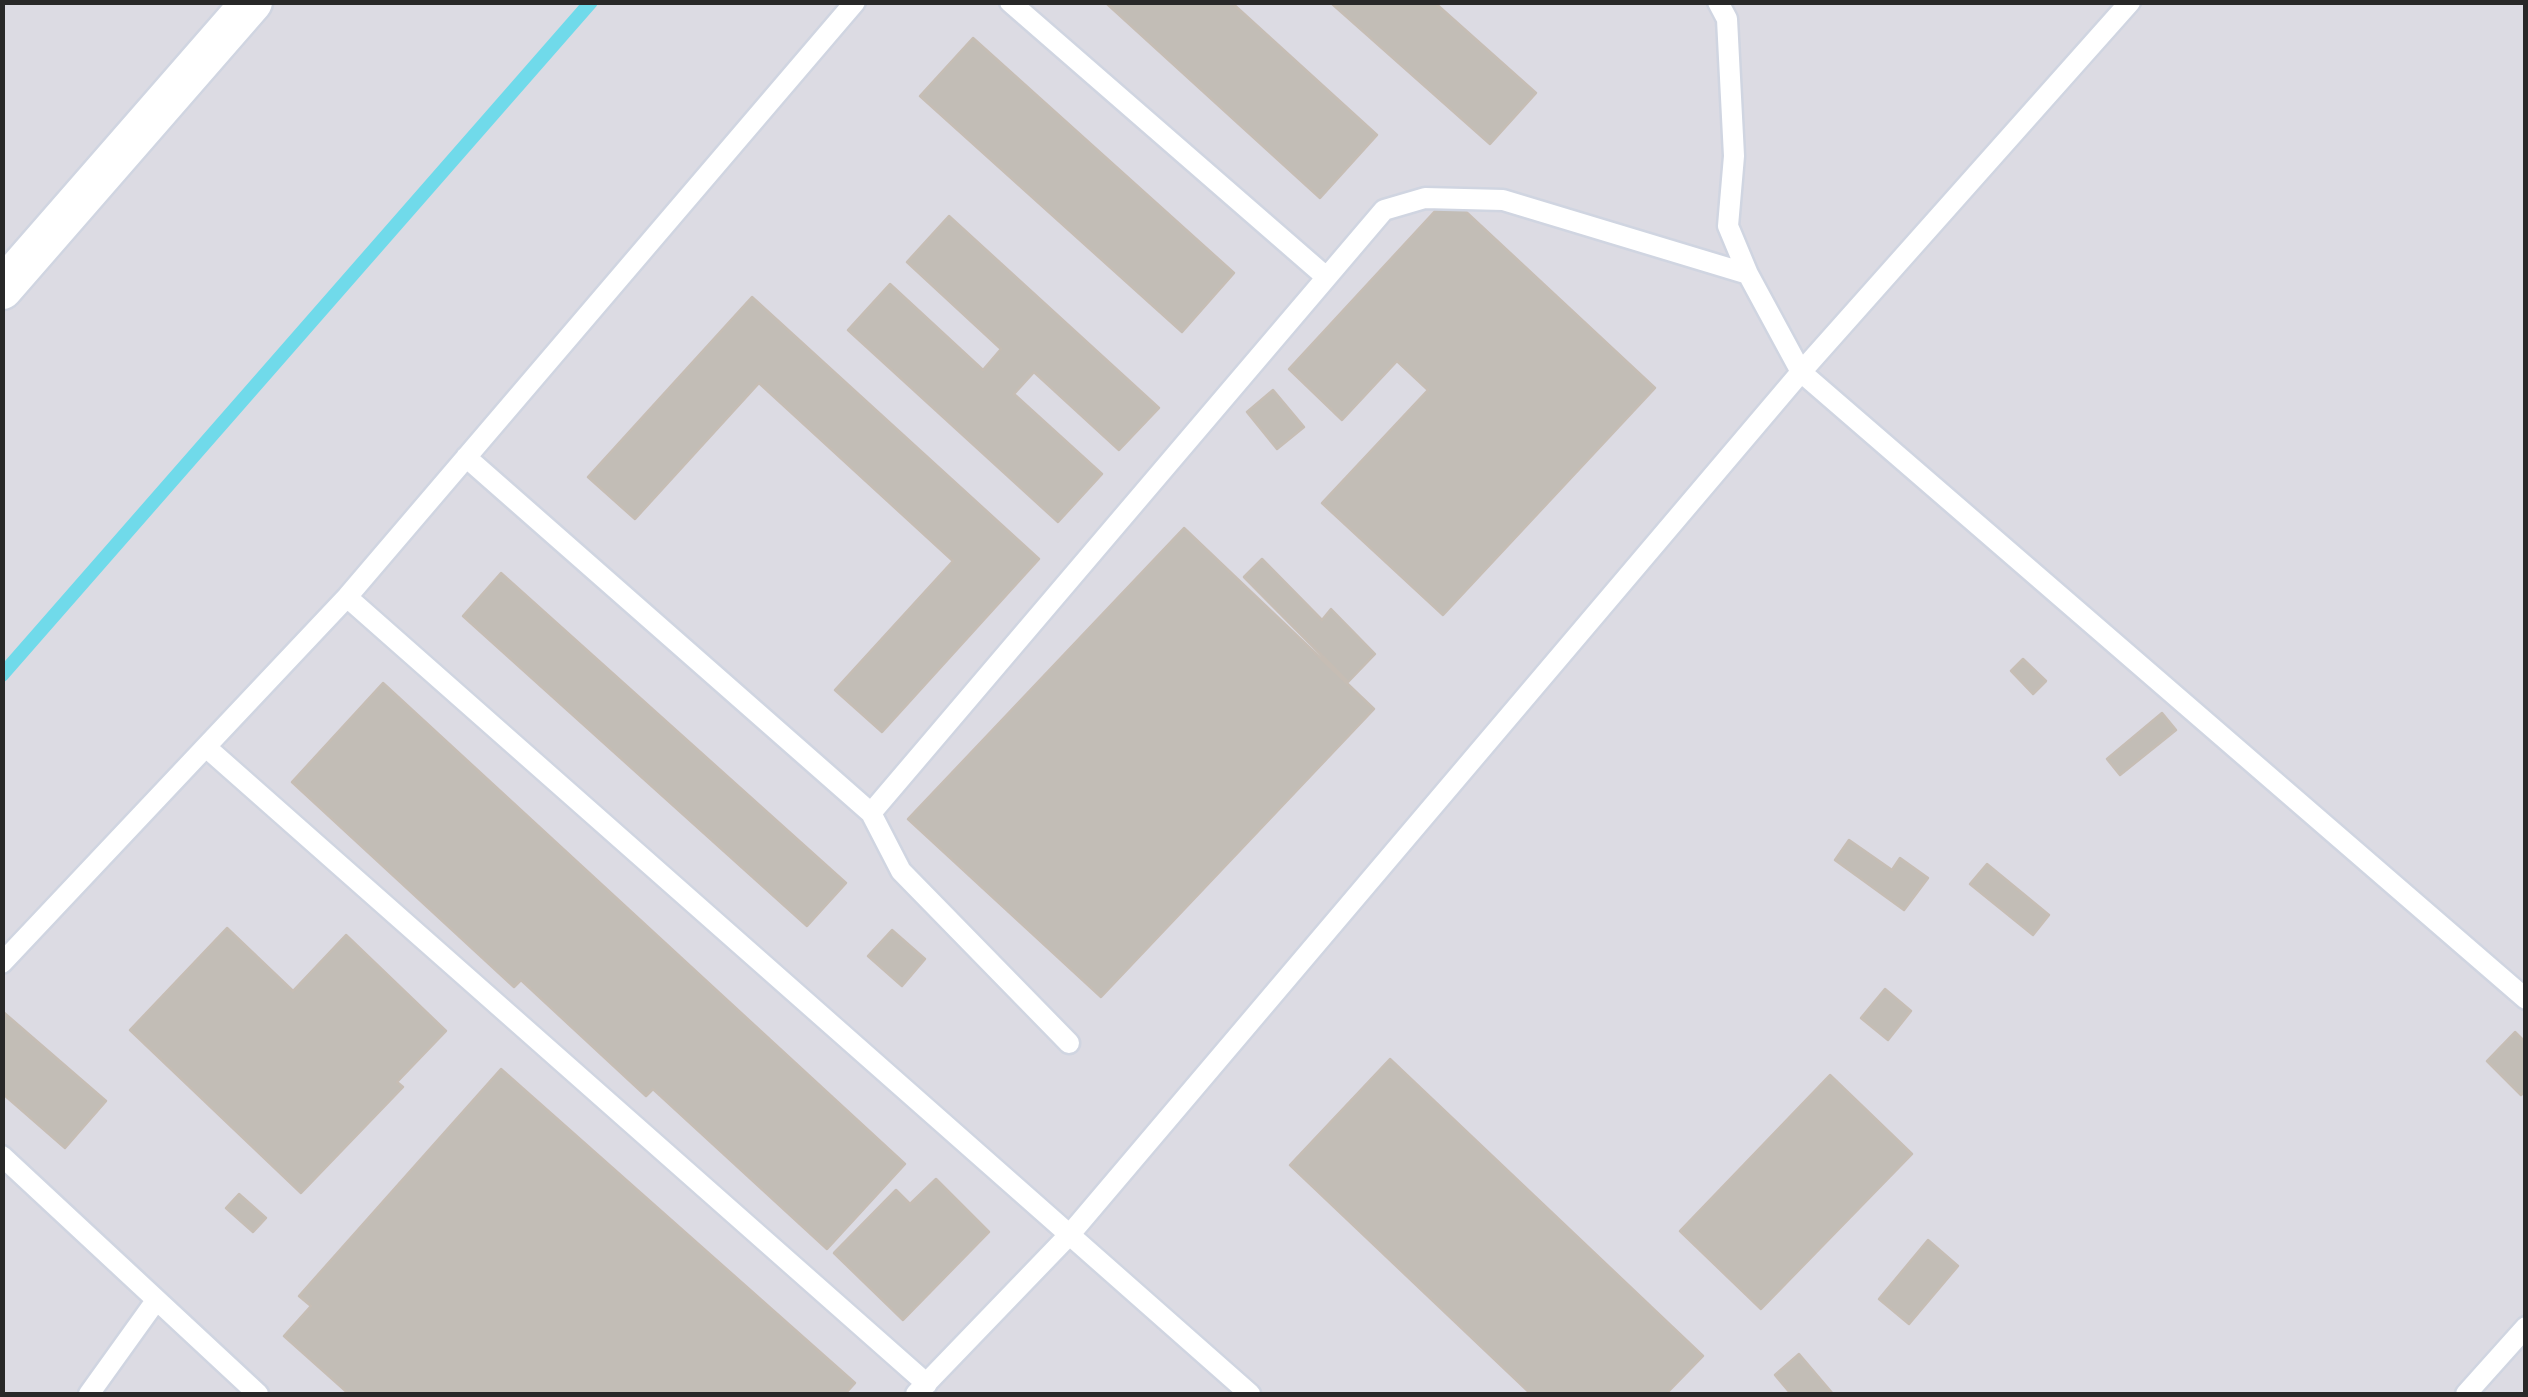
<!DOCTYPE html>
<html>
<head>
<meta charset="utf-8">
<style>
	body { margin:0 }
	#map { position:relative; width:2528px; height:1397px; overflow:hidden; background:#ebe1da; font-family:"Noto Sans",sans-serif }
	canvas { display:block }
	.frame { position:absolute; inset:0; border:5px solid #282828; pointer-events:none }
</style>
</head>
<body>
<div id="map">
<canvas width="2528" height="1397"></canvas>
<div class="frame"></div>
</div>
<script>
const c = document.querySelector('canvas').getContext('2d');
c.lineJoin = 'round';
function fillPath(path, color) { c.fillStyle = color; c.fill(path, 'evenodd'); }
function strokePath(path, color, width, dash) { c.strokeStyle = color; c.lineWidth = width; c.lineCap = dash ? 'butt' : 'round'; c.setLineDash(dash || []); c.stroke(path); }
fillPath(new Path2D(`
	M3,3H2525V1394H3Z`), '#dcdbe3');
strokePath(new Path2D(`
	M2,675L591,2`), '#70daea', 14);
const building = new Path2D(`
	M1105,2H1231L1377,135L1320,198Z
	M1330,2H1434L1536,93L1490,144Z
	M973,38L1234,273L1182,332L920,96Z
	M1449,196L1655,388L1443,615L1322,503L1428,390L1397,361L1342,420L1289,369Z
	M949,216L1159,408L1119,450L1034,372L1014,394L1102,474L1058,522L848,330L890,284L983,370L1001,349L907,262Z
	M752,297L1039,559L882,732L835,690L953,561L759,383L635,519L588,477Z
	M1273,390L1304,427L1277,449L1247,412Z
	M1184,528L1374,709L1101,997L908,819Z
	M1262,559L1322,620L1331,609L1375,654L1348,682L1244,577Z
	M501,573L846,883L807,926L463,616Z
	M2023,659L2046,681L2033,694L2011,671Z
	M383,683L905,1164L827,1249L653,1089L646,1096L521,980L514,987L292,782Z
	M2162,713L2176,730L2120,775L2107,759Z
	M1849,840L1892,870L1900,858L1928,878L1904,910L1835,860Z
	M1987,864L2049,915L2033,935L1970,884Z
	M227,928L293,991L346,935L446,1031L397,1082L403,1087L301,1193L130,1030Z
	M892,930L925,959L902,986L868,956Z
	M1885,989L1911,1011L1888,1040L1861,1018Z
	M2,1011L106,1101L65,1148L2,1093Z
	M2515,1032L2526,1043V1090L2521,1095L2487,1061Z
	M1390,1059L1703,1356L1666,1394H1531L1290,1165Z
	M501,1069L855,1383L845,1394H349L284,1336L311,1306L299,1296Z
	M1830,1075L1912,1154L1761,1309L1680,1231Z
	M936,1179L989,1232L903,1320L834,1253L896,1190L910,1204Z
	M239,1194L266,1218L253,1232L226,1208Z
	M1928,1240L1958,1266L1909,1324L1879,1299Z
	M1799,1354L1833,1394H1791L1775,1375Z`);
fillPath(building, '#c2bdb6');
strokePath(building, '#c6bdb4', 2.5);
const lane = new Path2D(`
	M1010,2L1325,276
	M1718,2L1727,19L1734,156L1728,226L1748,274L1801,372L2526,999
	M466,457L871,813L901,871L1069,1043
	M347,597L1250,1394
	M206,747L927,1384
	M871,813L1384,210L1425,198L1503,200L1748,274
	M2,963L347,597L855,2
	M2,1156L258,1394
	M89,1394L155,1302
	M916,1394L1071,1233L1801,372L2130,2
	M2466,1394L2526,1327`);
const street = new Path2D(`
	M2,289L252,2`);
strokePath(lane, '#d0d5e1', 25);
strokePath(street, '#d0d5e1', 45);
strokePath(lane, '#fff', 20);
strokePath(street, '#fff', 40);
</script>
</body>
</html>
